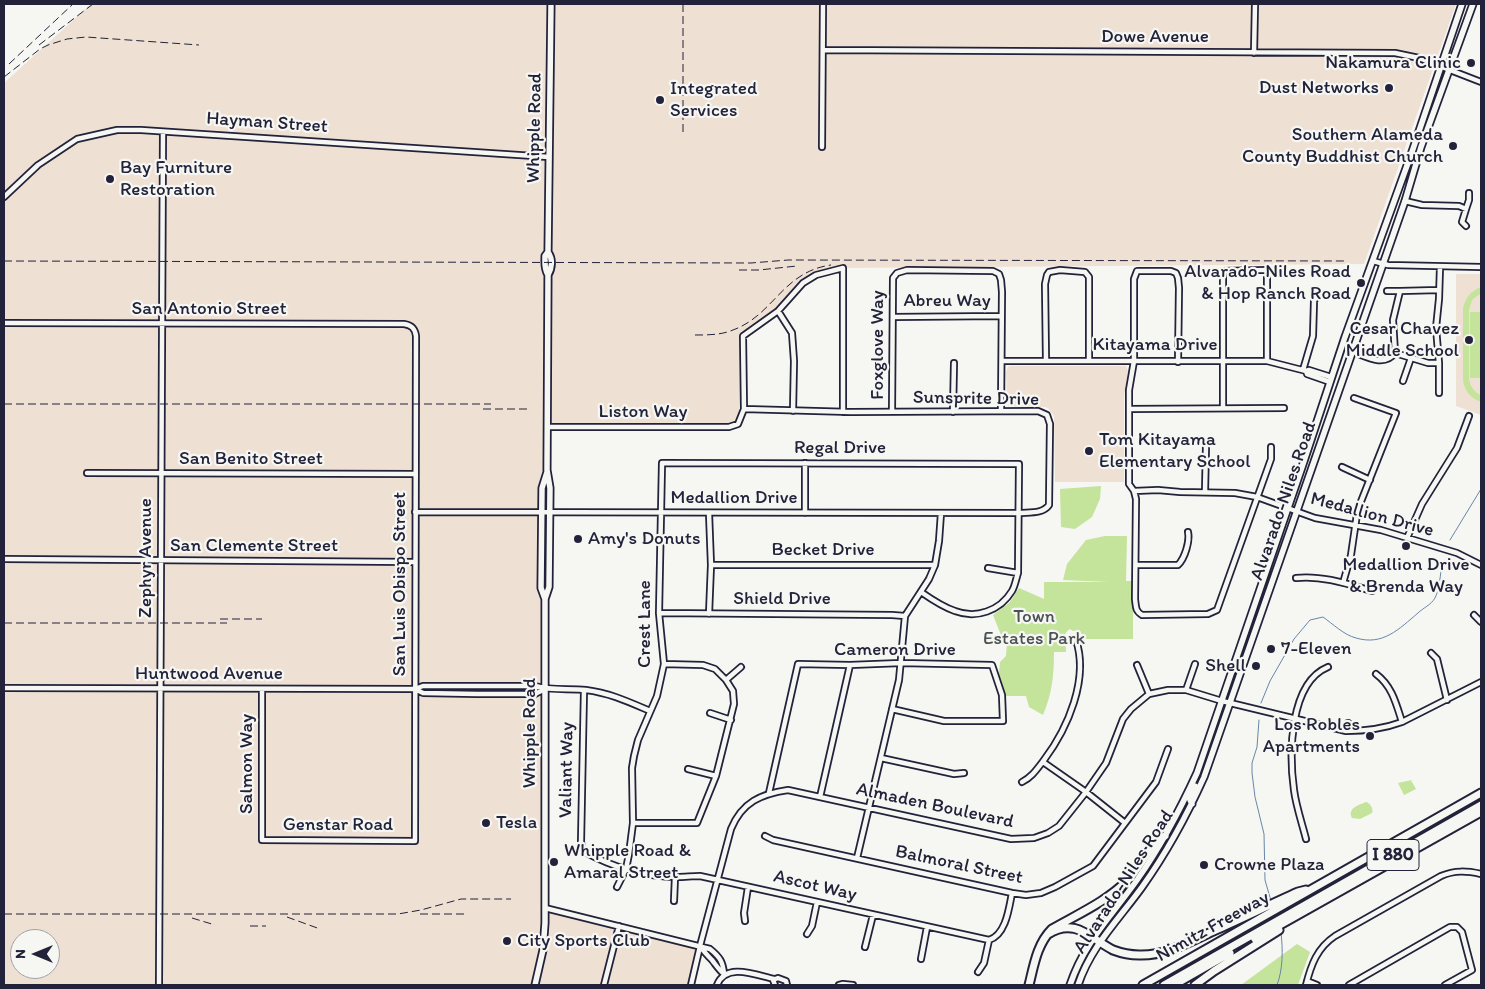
<!DOCTYPE html>
<html>
<head>
<meta charset="utf-8">
<style>
	body { margin:0 }
	#map { position:relative; width:1485px; height:989px; overflow:hidden; background:#f6f6f2; font-family:Itim,sans-serif }
	canvas { display:block }
	.frame { position:absolute; inset:0; border:5px solid #22223b; pointer-events:none }
	.north { position:absolute; left:10px; top:929px; width:50px; height:50px; box-sizing:border-box; background:#f6f6f2; border:1px solid #a1a1a9; border-radius:50%; rotate:270deg; font-size:14px; font-weight:700; line-height:20px; text-align:center; color:#22223b }
	.north::after { content:''; display:block; margin:auto; width:18px; height:22px; background:#22223b; clip-path:polygon(50% 0,100% 100%,50% 72%,0 100%) }
</style>
</head>
<body>
<div id="map">
<canvas width="1485" height="989"></canvas>
<div class="frame"></div>
<div class="north">N</div>
</div>
<script>
const c = document.querySelector('canvas').getContext('2d');
c.lineJoin = 'round';
function fillPath(path, color) { c.fillStyle = color; c.fill(path, 'evenodd'); }
function strokePath(path, color, width, dash) { c.strokeStyle = color; c.lineWidth = width; c.lineCap = dash ? 'butt' : 'round'; c.setLineDash(dash || []); c.stroke(path); }
function write(font, color, halo, rows, align = 'center') {
  c.font = font + ' Itim,sans-serif'; c.lineWidth = 4.5; c.setLineDash([]); c.textBaseline = 'middle'; c.strokeStyle = halo; c.fillStyle = color; for (const [text, x, y, turn = 0] of rows) {
    c.save(); c.translate(x, y); c.rotate((+turn || 0) * Math.PI / 180); c.textAlign = isNaN(turn) ? turn : align; if (halo) c.strokeText(text, 0, 0); c.fillText(text, 0, 0); c.restore();
  }
}
fillPath(new Path2D(`
	M91,4H1456L1364,264L843,268L816,275L803,283L778,311L743,336L744,409L738,424L729,427H548L547,470L542,488L541,588L545,599V908L700,946L691,985H4V83ZM20,939H50V969H20Z
	M1456,274H1481V415L1456,406Z
	M1010,366H1126L1128,371L1124,396V482H1055L1054,416L1048,408L1045,407L1008,406L1007,402L1006,372L1008,367Z`), '#efe0d4');
fillPath(new Path2D(`
	M1481,287V293L1472,300L1469,310V377C1469,386 1474,391 1481,396V402C1470,398 1464,390 1463,379V308C1466,297 1471,291 1481,287Z
	M1470,312H1481V378H1470Z
	M1101,486L1100,499L1092,517L1075,529L1061,527L1060,489Z
	M1105,536H1127L1126,581H1132L1133,587V639H1085C1082,634 1080,630 1073,631L1070,629C1060,636 1067,642 1066,652H1054C1054,675 1052,694 1043,715L1029,707L1026,696H1006L999,674L1000,662L1006,656L1007,642L1003,640L993,615L1010,602L1019,588L1044,599V582H1109L1063,580L1067,564L1086,540Z
	M1412,780L1411,782H1412L1416,789L1404,795L1398,783Z
	M1366,802C1370,803 1374,809 1372,813L1360,819L1352,818C1347,808 1359,805 1366,802Z
	M1297,944L1310,952L1298,985H1241Z`), '#c4e39b');
strokePath(new Path2D(`
	M1450,540L1481,489
	M1261,703L1270,681L1294,639L1310,620L1323,617C1333,624 1344,635 1356,638C1383,646 1399,629 1418,613C1423,608 1431,605 1435,598C1440,588 1440,575 1442,564
	M1259,720L1257,747L1252,763V773L1255,797L1264,834L1265,880L1271,901
	M1277,985C1283,970 1283,949 1281,933`), '#6786a9', 1);
const minor = new Path2D(`
	M823,50L1395,53L1419,58L1481,82
	M1254,53L1255,4
	M822,147L823,4
	M4,197L38,165L77,139L117,130H141L549,157
	M1405,201L1422,205L1459,206L1466,209L1462,222L1466,226
	M1466,209L1469,200V193
	M1373,261L1388,265L1481,267
	M1387,291H1400
	M778,311L792,333L794,361L793,411
	M893,317L1001,316
	M4,323L404,324C411,325 415,328 416,336L415,841L262,840V689
	M1351,351C1365,356 1384,368 1395,353L1393,320L1400,291L1439,290
	M1395,353L1428,363H1439L1436,328L1439,299L1440,267
	M1046,360L1045,284L1047,275L1049,272L1060,270L1085,272L1089,277V360
	M1002,361H1267L1306,371L1309,370L1331,377
	M1178,362L1179,288L1178,278L1176,273L1171,271H1137L1134,279V361L1129,390V484L1134,491L1136,499L1135,599C1136,606 1135,611 1142,615L1208,614L1217,610L1271,459V447
	M1439,363V393
	M1303,370L1313,336L1314,301L1318,294
	M1306,371L1307,374L1330,382
	M1403,381L1411,358
	M1223,408V271L1267,270V361
	M1129,409L1284,408
	M892,412L893,278L897,273L907,270L993,271L999,274L1001,280L1002,292L1001,411
	M953,412L954,363
	M548,427H729L738,424L744,409L743,336L778,311L803,283L816,275L843,268V412
	M1342,467L1370,480
	M87,473L415,474
	M1134,491L1158,490L1180,492L1235,493L1257,497L1315,518L1381,530L1457,553L1481,565
	M1205,492L1206,446
	M415,512L1019,513C1029,512 1043,514 1049,505L1050,424L1047,415L1038,411L851,412L744,409
	M805,513V463
	M1407,538L1422,504L1457,448L1469,416
	M4,559L415,562
	M711,565H935
	M1136,565H1178C1185,558 1190,541 1188,532
	M988,568L1018,573
	M1296,578C1321,575 1348,584 1372,591
	M1343,583L1351,555L1357,514L1360,504L1396,413L1354,398
	M659,613L892,615L905,616
	M709,614L711,565L709,513
	M1474,615L1481,622
	M1431,653L1437,659L1447,700
	M1137,665L1149,694
	M1376,674C1392,686 1396,703 1402,722
	M726,680L741,667
	M4,688L415,689L423,686H535C552,691 569,688 586,690C610,693 629,702 650,711
	M415,689L423,693L477,694H535L545,689
	M584,690L581,842L583,851C612,867 644,877 677,877C685,877 692,876 700,876L989,940C1006,935 1009,908 1012,893
	M1186,690L1195,664
	M710,713L731,720
	M1346,731L1348,723
	M881,758L954,774L964,773
	M1043,762L1086,792L1125,823
	M688,769L716,776
	M1022,782C1032,777 1037,769 1044,760C1068,728 1089,679 1076,640
	M769,793L798,664L850,665L901,663L992,665L1002,695L1003,721H944L892,709
	M820,797L850,665
	M633,823H697L716,776L734,704L733,691L726,680L715,669L703,665L664,664
	M765,836L773,840L1012,893L1026,895L1041,893L1055,887L1093,866L1156,782L1168,749
	M1306,839C1302,823 1296,806 1294,790C1289,754 1289,683 1328,667
	M857,858L899,680L905,616L929,579L935,565L939,541L941,513
	M617,887L626,869L629,854L633,823L632,768L634,756L638,740L657,696L664,664L659,613L662,463L1019,464L1018,573C1016,579 1015,586 1012,591C1000,611 976,619 955,611C943,607 931,599 921,592
	M674,901L675,877
	M545,908L710,949C720,957 723,962 724,974
	M745,921L744,913L748,887
	M807,934L812,926L817,902
	M700,946C704,952 708,956 712,960C716,965 719,970 724,974
	M865,947L873,915
	M921,959L927,927
	M978,972L984,963L989,940
	M1307,981L1317,985
	M159,985L163,132
	M604,985L619,926
	M691,985L701,942L731,829C742,802 761,794 788,790L1011,839L1034,838L1048,833L1059,826L1086,792L1106,763L1123,719L1131,709L1149,694L1168,690H1186L1222,701L1346,731C1366,731 1383,729 1402,722L1481,682
	M717,985C726,962 756,975 774,979
	M775,985L773,980L778,978L786,981L787,985
	M839,985L843,984L853,985
	M1306,985C1311,965 1317,948 1335,936L1441,876C1455,870 1467,871 1481,874
	M1349,985L1450,927H1457L1462,932L1472,970L1445,985`);
const major = new Path2D(`
	M548,275C544,268 545,263 545,256L548,252
	M545,599L541,588L542,488L547,472
	M1192,804L1190,800L1195,786
	M535,985L543,950L545,923V599L549,587L550,488L547,470L548,275C552,268 553,259 548,252L551,4
	M1070,985C1085,941 1111,917 1137,880C1161,846 1180,810 1197,773L1303,464L1345,337L1413,149L1462,4
	M1078,985C1091,946 1119,919 1142,887C1167,852 1187,815 1204,777L1405,201L1421,147L1473,4`);
const highway = new Path2D(`
	M1048,934C1075,917 1090,938 1113,950C1121,953 1130,955 1139,955C1167,956 1193,940 1218,929C1245,917 1271,904 1298,892L1306,890
	M1255,939L1481,812
	M1029,985C1034,965 1037,944 1052,929C1078,914 1106,902 1128,880C1141,867 1149,845 1165,836
	M1143,985L1481,793
	M1164,985L1481,805
	M1174,985L1230,953
	M1195,985L1214,971L1279,930`);
strokePath(minor, '#22223b', 8);
strokePath(major, '#22223b', 9);
strokePath(highway, '#22223b', 11);
strokePath(minor, '#f6f6f2', 4.5);
strokePath(major, '#f6f6f2', 5.5);
strokePath(highway, '#f6f6f2', 7);
strokePath(new Path2D(`
	M39,45L93,4
	M9,64L73,4
	M4,77L40,49L48,45L67,39L86,37L199,45
	M683,132V4
	M4,261L751,263L788,260L1346,261
	M739,270H759L797,266
	M695,335C708,335 721,335 733,330C774,315 782,272 831,265
	M4,404H491
	M483,409H528
	M220,619H262
	M4,623H227
	M4,914H398L421,910L461,899H511
	M420,914H465
	M287,917L320,929
	M192,918L215,925
	M250,926H266`), '#22223b', 1, [8, 4]);
for (const [x, y, r, color] of [
	[1471,63,5,"#22223b"],
	[1389,88,5,"#22223b"],
	[660,100,5,"#22223b"],
	[1453,146,5,"#22223b"],
	[110,179,5,"#22223b"],
	[1361,283,5,"#22223b"],
	[1469,340,5,"#22223b"],
	[1089,451,5,"#22223b"],
	[578,539,5,"#22223b"],
	[1406,546,5,"#22223b"],
	[1271,649,5,"#22223b"],
	[1256,666,5,"#22223b"],
	[1370,736,5,"#22223b"],
	[486,823,5,"#22223b"],
	[554,862,5,"#22223b"],
	[1204,865,5,"#22223b"],
	[507,941,5,"#22223b"]
]) { const dot = new Path2D(); dot.arc(x, y, r, 0, 2 * Math.PI); c.fillStyle = color; c.fill(dot); strokePath(dot, '#f6f6f2', 2); }
for (const [x, y, w] of [
	[1393,855,52]
]) { const box = new Path2D(); box.roundRect(x - w / 2, y - 15.5, w, 31, 4); c.fillStyle = '#f6f6f2'; c.fill(box); strokePath(box, '#22223b', 1); }
write('bold 18px', '#22223b', null, [
	["I 880",1393,855]
]);
write('19px', '#22223b', '#f6f6f2', [
	["Dowe Avenue",1155,37],
	["Hayman Street",267,123,4],
	["Whipple Road",535,128,-89],
	["Abreu Way",947,301],
	["San Antonio Street",209,309],
	["Foxglove Way",878,345,-90],
	["Kitayama Drive",1155,345],
	["Sunsprite Drive",976,399,1],
	["Liston Way",643,412],
	["Regal Drive",840,448],
	["San Benito Street",251,459],
	["Medallion Drive",734,498],
	["Alvarado-Niles Road",1284,501,-71],
	["Medallion Drive",1372,515,15],
	["San Clemente Street",254,546],
	["Becket Drive",823,550],
	["Zephyr Avenue",146,558,-90],
	["San Luis Obispo Street",400,584,-90],
	["Shield Drive",782,599],
	["Crest Lane",645,624,-90],
	["Cameron Drive",895,650],
	["Huntwood Avenue",209,674],
	["Whipple Road",530,733,-90],
	["Salmon Way",247,764,-90],
	["Valiant Way",567,770,-89],
	["Almaden Boulevard",935,806,12],
	["Genstar Road",338,825],
	["Balmoral Street",959,865,12],
	["Alvarado-Niles Road",1124,882,-57],
	["Ascot Way",815,886,13],
	["Nimitz Freeway",1213,927,-29]
]);
write('19px', '#22223b', '#f6f6f2', [
	["Nakamura Clinic",1461,63,"right"],
	["Dust Networks",1379,88,"right"],
	["Integrated",670,89],
	["Services",670,111],
	["Southern Alameda",1443,135,"right"],
	["County Buddhist Church",1443,157,"right"],
	["Bay Furniture",120,168],
	["Restoration",120,190],
	["Alvarado-Niles Road",1351,272,"right"],
	["& Hop Ranch Road",1351,294,"right"],
	["Cesar Chavez",1459,329,"right"],
	["Middle School",1459,351,"right"],
	["Tom Kitayama",1099,440],
	["Elementary School",1099,462],
	["Amy's Donuts",588,539],
	["Medallion Drive",1406,565,"center"],
	["& Brenda Way",1406,587,"center"],
	["7-Eleven",1281,649],
	["Shell",1246,666,"right"],
	["Los Robles",1360,725,"right"],
	["Apartments",1360,747,"right"],
	["Tesla",496,823],
	["Whipple Road &",564,851],
	["Amaral Street",564,873],
	["Crowne Plaza",1214,865],
	["City Sports Club",517,941]
], 'left');
write('19px', '#4a5253', '#f6f6f2', [
	["Town",1034,617],
	["Estates Park",1034,639]
]);
</script>
</body>
</html>
